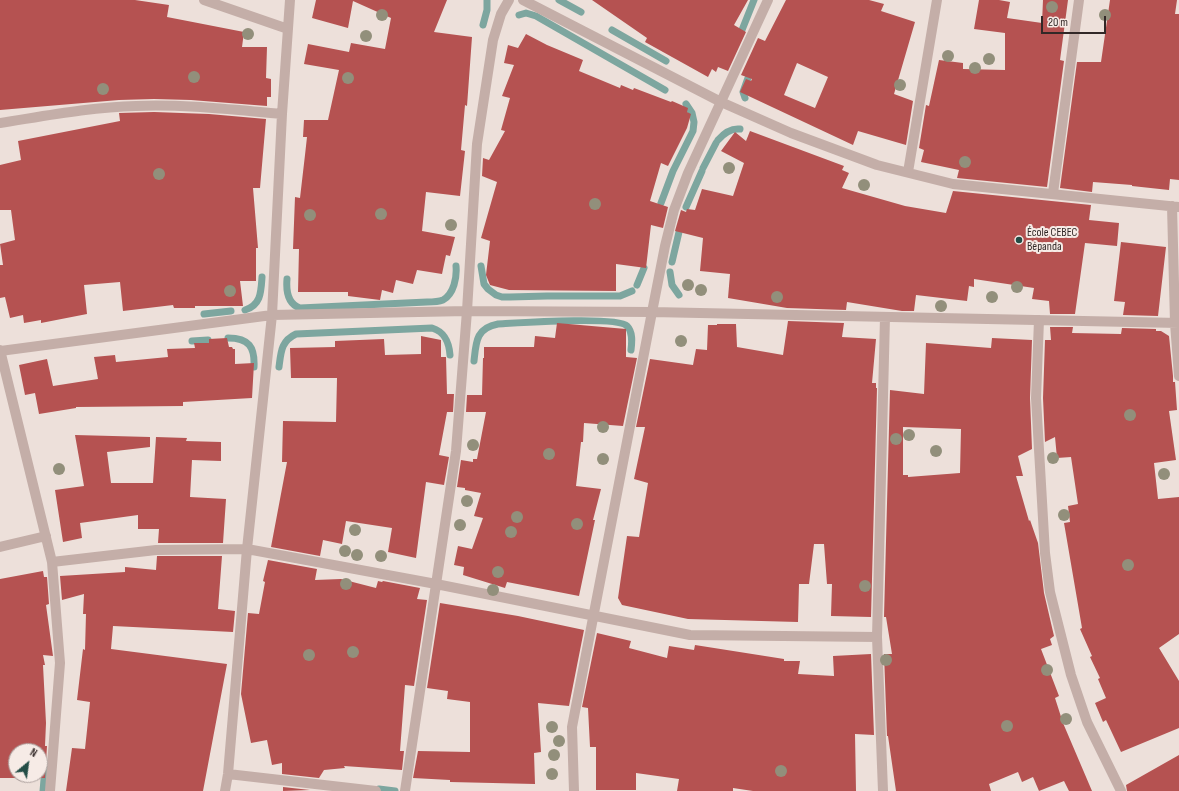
<!DOCTYPE html>
<html>
<head>
<meta charset="utf-8">
<style>
	body { margin:0 }
	#map { position:relative; width:1179px; height:791px; overflow:hidden; background:#ede0da; font-family:"Sofia Sans Condensed",sans-serif }
	canvas { display:block }
	.north { position:absolute; left:8px; top:743px; width:40px; height:40px; box-sizing:border-box; background:#f6ebe6; border:1px solid #a89d9a; border-radius:50%; rotate:29deg; font-size:11px; font-weight:700; line-height:16px; text-align:center; color:#322827 }
	.north::after { content:''; display:block; margin:auto; width:14px; height:18px; background:#234d46; clip-path:polygon(50% 0,100% 100%,50% 72%,0 100%) }
	.scale { position:absolute; left:1041px; top:16px; width:65px; height:18px; box-sizing:border-box; border:2px solid #322827; border-top:0; padding-left:5px; font-size:12px; line-height:14px; white-space:nowrap; color:#322827; -webkit-text-stroke:3px #f6ebe6; paint-order:stroke }
</style>
</head>
<body>
<div id="map">
<canvas width="1179" height="791"></canvas>
<div class="north">N</div>
<div class="scale">20 m</div>
</div>
<script>
const c = document.querySelector('canvas').getContext('2d');
c.lineJoin = 'round';
function strokePath(path, color, width, dash) { c.strokeStyle = color; c.lineWidth = width; c.lineCap = dash ? 'butt' : 'round'; c.setLineDash(dash || []); c.stroke(path); }
function fillPath(path, color) { c.fillStyle = color; c.fill(path, 'evenodd'); }
function write(font, color, halo, rows, align = 'center') {
  c.font = font + ' "Sofia Sans Condensed",sans-serif'; c.lineWidth = 4; c.setLineDash([]); c.textBaseline = 'middle'; c.strokeStyle = halo; c.fillStyle = color; for (const [text, x, y, turn = 0] of rows) {
    c.save(); c.translate(x, y); c.rotate((+turn || 0) * Math.PI / 180); c.textAlign = isNaN(turn) ? turn : align; if (halo) c.strokeText(text, 0, 0); c.fillText(text, 0, 0); c.restore();
  }
}
strokePath(new Path2D(`
	M559,0L581,12
	M519,15L526,13L536,16L665,90
	M483,25L487,10V0
	M612,30L666,61
	M742,30L754,0
	M745,98L743,92L748,78
	M718,140C724,133 731,128 740,129
	M703,168L716,143
	M661,203L673,171L693,131L694,122L692,113L686,104
	M686,207L702,171
	M672,262L679,232
	M481,266L484,284L488,289L496,295L502,297H510L547,296H620L632,291
	M670,272L672,285L679,295
	M287,279C286,291 288,304 300,308L427,302C432,302 438,302 443,300C454,294 457,277 456,266
	M637,285L644,268
	M245,310C261,305 261,292 262,277
	M204,314L231,311
	M228,338C249,338 255,347 254,367
	M192,341L208,340
	M474,361C476,342 476,328 498,324C517,323 617,316 627,326C633,332 632,342 631,350
	M279,367C281,352 281,341 296,334L432,328C445,332 449,342 450,355
	M379,789L395,791
	M43,791L45,768`), '#7da69f', 7);
fillPath(new Path2D(`
	M0,0H135L169,5L167,17L244,32L242,47H267L266,78L271,79V97H267V106L191,100L154,99L119,100L0,110Z
	M316,0H447L434,32L472,37L467,106L465,105L461,150L465,151L460,196L426,192L422,231L455,237L450,256L446,255L442,274L417,270L413,284L396,280L393,293L382,290L380,300L348,296V292H298L299,249H293L295,197L300,198L305,155L307,137H303L304,120H328L339,70L304,64L308,44L349,52L351,43L385,49L391,18L353,1L348,28L312,18Z
	M592,0H748L734,25L746,32L728,71L718,67L716,72L712,69L708,77L645,42L647,38Z
	M786,0H869L884,4L881,11L915,22L894,94L913,101L906,145L858,131L853,145L740,92L746,79L751,81L752,79L741,75L758,38L765,41ZM797,63L828,77L815,108L784,95Z
	M979,0H999L1010,2L1007,18L1042,23L1043,0H1068L1060,60L1064,61L1047,187L957,178L959,170L921,162L924,150L919,148L926,105L929,106L939,60L963,63V69L1005,70V33L974,29Z
	M1110,0H1177L1175,14H1179V180L1170,179L1169,190L1132,186V185L1093,182L1092,192L1060,188L1077,62H1101Z
	M526,34L547,45L583,60L579,71L620,88L621,85L633,90L634,88L671,102L672,101L688,108L687,112L691,114L687,128L668,166L661,163L650,201L668,207L663,228L651,225L646,268L616,264V291L509,290L490,285L486,275L490,241L481,238L497,182L482,176L483,158L489,160L505,131L501,130L510,98L502,96L514,65L504,63L508,45L518,48Z
	M154,112L209,114L266,119L260,188H253L258,248H256V281H240L243,306H195V308H174L173,305L123,311L120,282L84,285L87,314L41,323V320L24,323L23,315L10,318L5,297L0,298V265H3L0,244L15,240L11,210H0V165L21,160L18,141L120,121L119,113Z
	M750,131L844,166L842,170L849,173L842,188L905,206L946,213L953,191L1091,205L1089,220L1119,223L1117,246L1085,243L1075,314H1050L1049,301L1032,299L1034,288L974,279V287L969,286L967,301L916,295L914,311H902L847,302L846,310L787,308L728,298L730,274L700,271L703,238L675,231L681,210L686,212L687,209L695,210L702,189L733,196L744,163L721,151L735,132L746,141Z
	M1121,242L1166,247L1158,316L1123,315L1125,302L1114,301Z
	M788,321L844,323L842,337L876,339L872,383H876V388H877L871,617L831,616L832,584H827L824,544H814L809,584H799L798,622L688,619L622,605L618,598L627,536L639,537L648,483L634,479L645,427H636L650,359L693,365L696,349L707,350L708,325H717V324H736L737,347L783,355Z
	M557,323L626,329V357L637,358L623,426L584,423L583,442H581L576,486L601,489L593,520H595L579,596L507,582L505,588L463,575L464,567L454,565L458,546L472,549L483,518L474,516L481,493L465,490V488L457,487L461,460L473,462V459H477L486,412H466L467,395H482L483,358H484V347H534L535,336L555,338Z
	M1050,327H1073L1072,333L1121,334L1122,328L1156,329V331H1161L1169,336L1173,376V382H1175L1177,410L1169,411L1176,460L1154,463L1158,499L1179,497V634L1159,648L1179,681V728L1121,752L1106,720L1103,722L1095,703L1106,698L1098,679L1100,678L1090,657L1092,656L1080,629L1082,628L1064,523L1070,522L1068,506L1078,504L1071,457L1057,458L1055,437L1045,442L1043,398L1045,340H1051Z
	M421,336L441,340V357H446L447,394H454L453,412H447L439,455L449,457L444,485L426,482L416,558L388,552L392,528L346,521L342,544L323,540L320,556L271,547L287,462H282L283,421L336,422L337,378H291L290,348L335,347V341L384,339L385,355L421,354Z
	M227,338L229,347H232L233,349H235V364L254,363L252,398L183,402V406L76,407V408L39,414L35,393L25,395L19,365L47,359L53,386L98,379L94,357L115,355L116,362L168,357L167,349L195,348L194,343H209V339Z
	M992,338L1032,340L1030,398L1032,449L1018,456L1023,476H1016L1029,521L1030,520L1038,543L1044,593L1054,636L1050,639L1052,645L1041,649L1059,696L1055,698L1063,723L1092,791H1069L1064,781L1039,791L1033,777L1022,782L1018,772L989,784L991,791H896L888,736H887L884,654H892L886,617H884L890,390L924,394L926,343L991,348ZM903,427L961,429L960,473L908,477V475H903Z
	M75,435L150,437V447L107,452L111,483H153L156,437L187,438L186,441L221,442V461L192,460L190,497L226,499L223,543H158L159,529H138V515L80,523L82,538L63,542L55,490L84,486Z
	M157,556H222L218,609L235,611L233,632L113,626L111,649L227,664L203,791H66L72,748L85,749L90,702L77,700L83,649L85,650L86,614H83L84,594L62,600L60,576L125,572V567L156,570Z
	M268,560L317,569L315,580L341,579L376,588L378,581L382,582L383,581L420,588L417,599L427,600L414,686L405,685L400,751H404L402,770L344,766L345,768L324,770L319,778L282,774V763L272,765L267,740L251,743L241,694L248,613L259,614L265,582L263,581Z
	M43,571L44,577H47L49,604L46,605L53,656L43,655L45,665H43L46,723L45,746H47L45,778H0V579ZM16,751H40V775H16Z
	M440,603L518,616L584,630L569,706L538,703L541,752L534,753L535,784L450,782V780L413,778L418,751L470,752V702L447,699L448,691L427,688Z
	M597,633L631,641L629,648L667,658L669,646L694,650L695,645L784,659V661H800L798,674L834,676L833,656L871,654L874,735L855,734L856,791H753L733,788V791H677L679,779L636,773V790H596V747H590L588,708L582,707Z
	M1179,755V791H1127L1126,785Z
	M283,787L310,790L283,791Z`), '#b55251');
strokePath(new Path2D(`
	M204,0L288,29
	M523,0L721,102L791,133L877,165L953,184L1179,207
	M0,123C45,116 91,107 136,106C185,104 234,110 282,114
	M908,172L937,0
	M1053,193L1079,0
	M1172,206L1175,323L1179,376
	M1039,320L1036,398L1045,553L1050,592L1071,675L1087,722L1121,791
	M0,350L52,562L60,663L50,791
	M0,351L272,315L467,311L652,312L665,246L674,210L688,173L768,0
	M0,547L46,536
	M52,562L156,550L247,549L436,584L690,635L877,637
	M228,774L376,791
	M225,791L228,774L247,549L272,315L282,114L290,0
	M405,791L456,451L467,311L477,144L493,40L501,14L509,0
	M574,791L572,727L652,312L1179,323
	M883,791L877,637L885,317`), '#c4aea8', 10);
c.fillStyle = '#928f7b';
for (const [x, y] of [
	[1052,7],
	[382,15],
	[1105,15],
	[248,34],
	[366,36],
	[948,56],
	[989,59],
	[975,68],
	[194,77],
	[348,78],
	[900,85],
	[103,89],
	[965,162],
	[729,168],
	[159,174],
	[864,185],
	[595,204],
	[381,214],
	[310,215],
	[451,225],
	[688,285],
	[1017,287],
	[701,290],
	[230,291],
	[777,297],
	[992,297],
	[941,306],
	[681,341],
	[1130,415],
	[603,427],
	[909,435],
	[896,439],
	[473,445],
	[936,451],
	[549,454],
	[1053,458],
	[603,459],
	[59,469],
	[1164,474],
	[467,501],
	[1064,515],
	[517,517],
	[577,524],
	[460,525],
	[355,530],
	[511,532],
	[345,551],
	[357,555],
	[381,556],
	[1128,565],
	[498,572],
	[346,584],
	[865,586],
	[493,590],
	[353,652],
	[309,655],
	[886,660],
	[1047,670],
	[1066,719],
	[1007,726],
	[552,727],
	[559,741],
	[554,755],
	[781,771],
	[552,774]
]) { c.beginPath(); c.arc(x, y, 6, 0, 2 * Math.PI); c.fill(); }
for (const [x, y, r, color] of [
	[1019,240,4,"#234d46"]
]) { const dot = new Path2D(); dot.arc(x, y, r, 0, 2 * Math.PI); c.fillStyle = color; c.fill(dot); strokePath(dot, '#f6ebe6', 1.5); }
write('12px', '#322827', '#f6ebe6', [
	["École CEBEC",1027,233],
	["Bépanda",1027,247]
], 'left');
</script>
</body>
</html>
